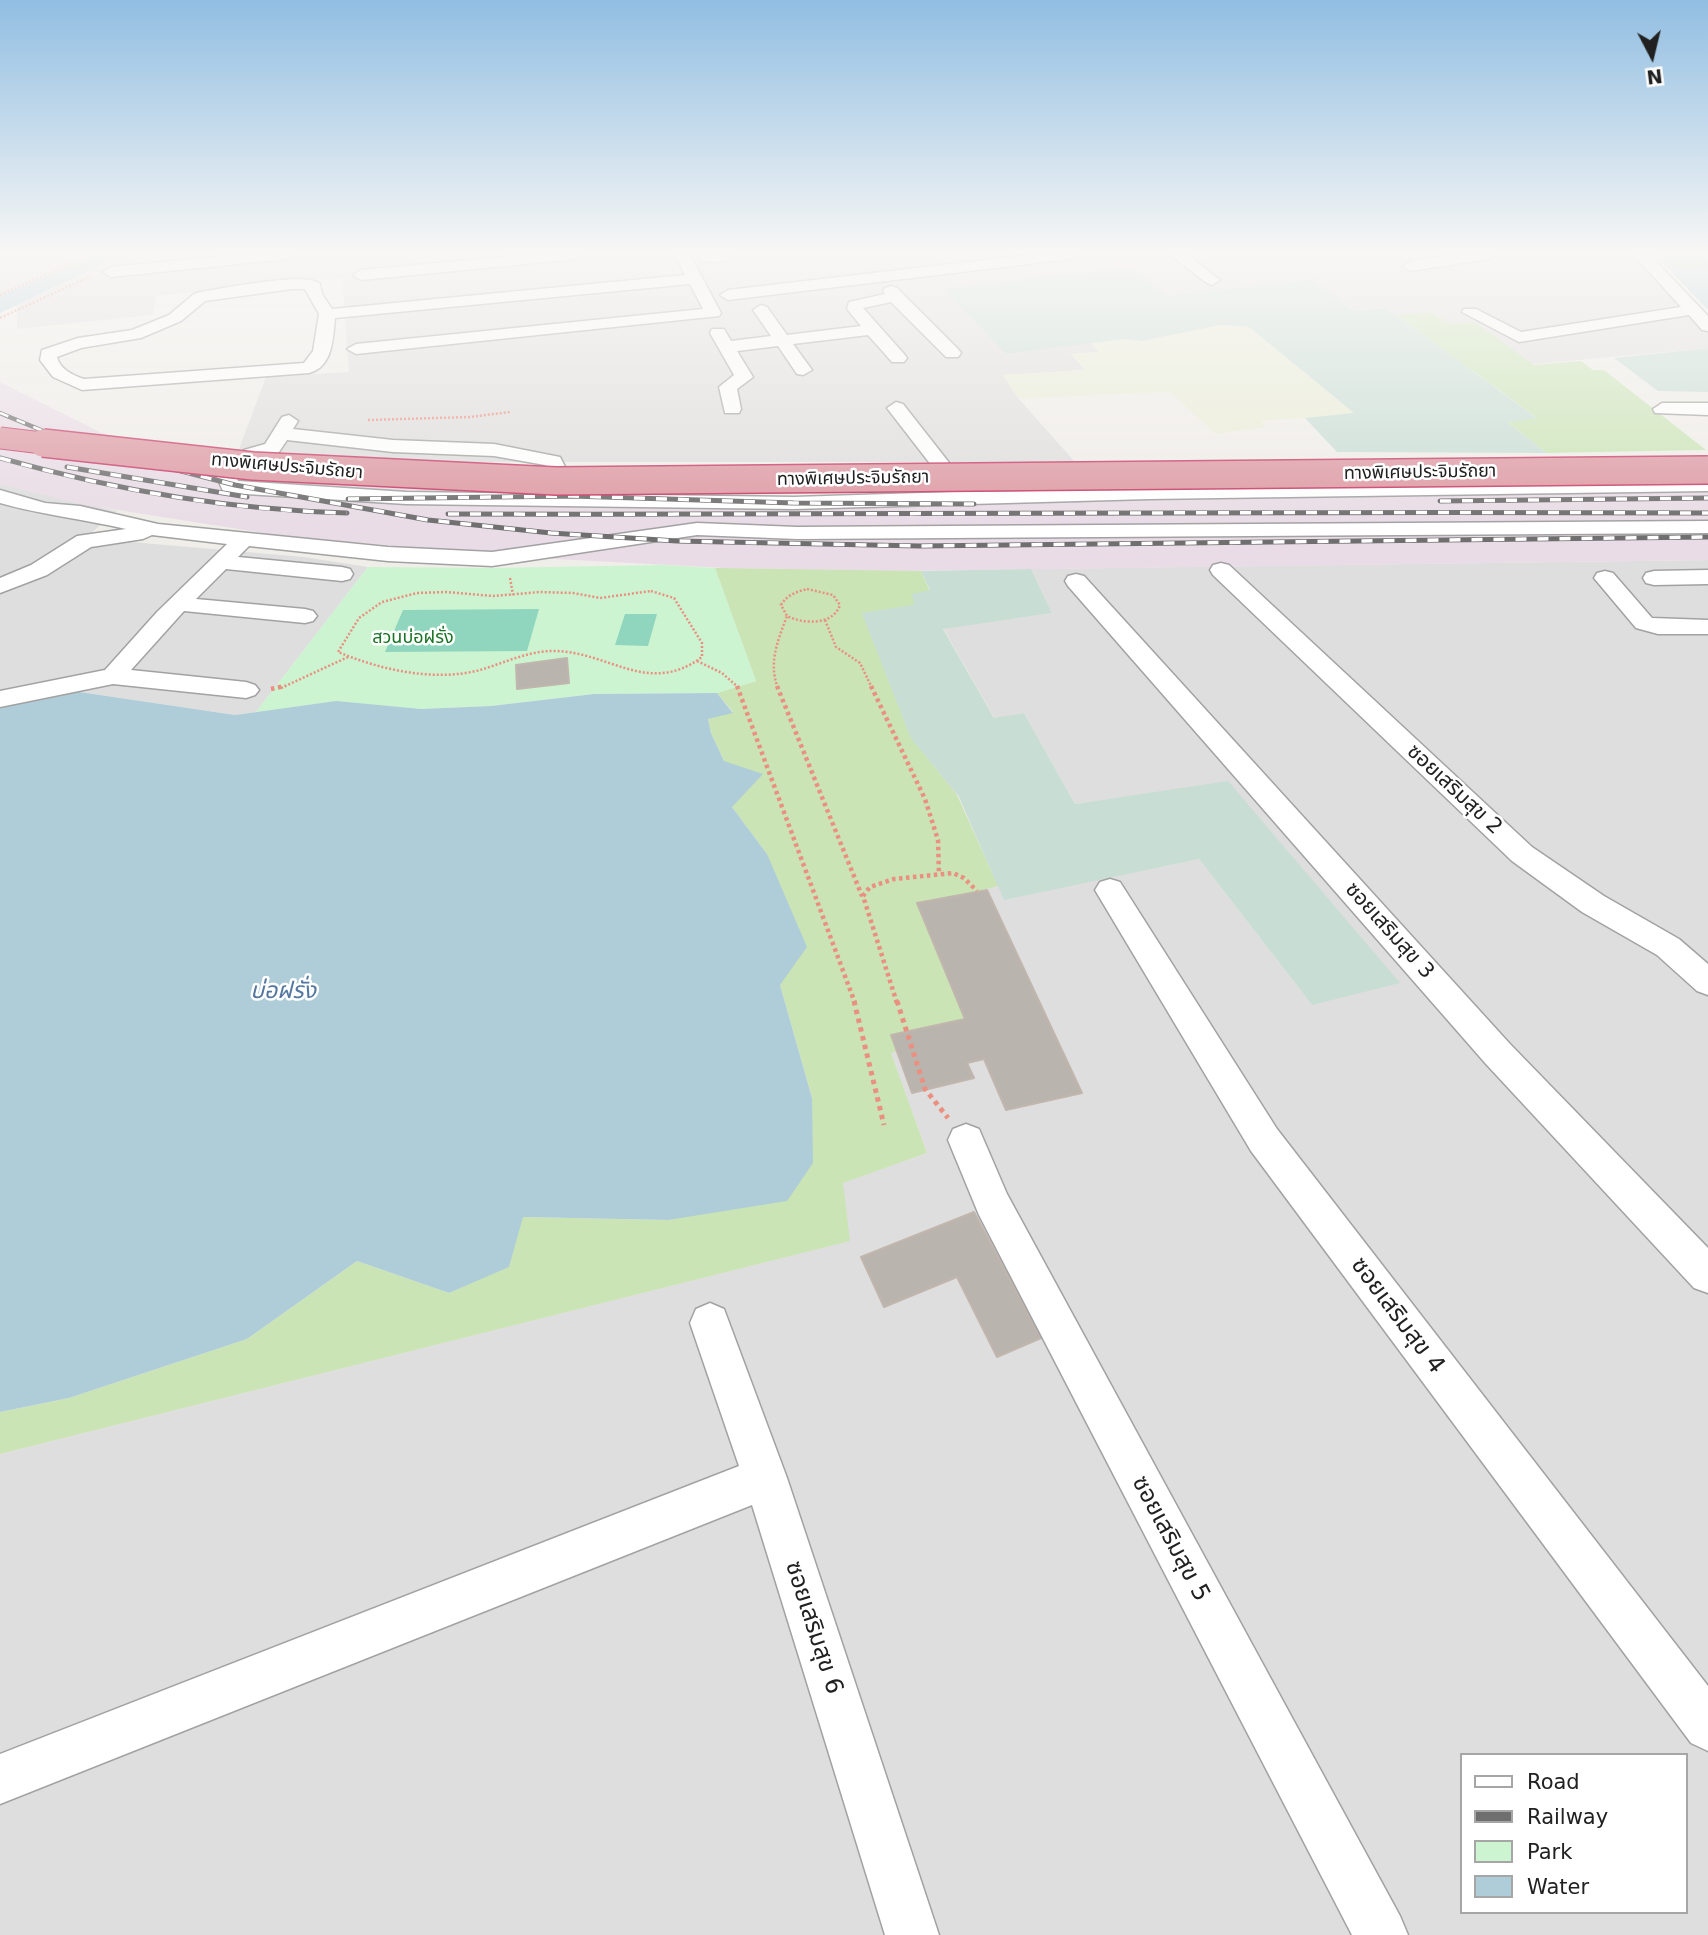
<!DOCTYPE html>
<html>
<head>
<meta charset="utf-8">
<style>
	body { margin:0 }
	#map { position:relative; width:1708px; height:1935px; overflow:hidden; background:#f0eee9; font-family:"DejaVu Sans",sans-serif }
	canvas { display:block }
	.legend { position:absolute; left:1460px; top:1753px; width:228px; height:161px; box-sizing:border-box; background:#fff; border:2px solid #a6a6a6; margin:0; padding:9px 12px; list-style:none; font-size:21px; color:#212121 }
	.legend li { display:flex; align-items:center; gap:14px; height:35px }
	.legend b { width:35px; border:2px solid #a6a6a6 }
	.north { position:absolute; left:1617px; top:21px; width:70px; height:70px; -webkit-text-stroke:5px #fff; paint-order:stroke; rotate:173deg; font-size:19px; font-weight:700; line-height:28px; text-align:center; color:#212121 }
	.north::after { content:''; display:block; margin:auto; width:24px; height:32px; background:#212121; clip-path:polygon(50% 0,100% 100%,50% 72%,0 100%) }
</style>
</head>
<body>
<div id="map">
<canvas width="1708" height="1935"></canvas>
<ul class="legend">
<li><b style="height:9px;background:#fff"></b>Road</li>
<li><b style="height:9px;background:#6f6f6f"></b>Railway</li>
<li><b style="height:19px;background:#ccf4d1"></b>Park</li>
<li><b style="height:19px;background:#afcdd9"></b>Water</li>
</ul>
<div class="north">N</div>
</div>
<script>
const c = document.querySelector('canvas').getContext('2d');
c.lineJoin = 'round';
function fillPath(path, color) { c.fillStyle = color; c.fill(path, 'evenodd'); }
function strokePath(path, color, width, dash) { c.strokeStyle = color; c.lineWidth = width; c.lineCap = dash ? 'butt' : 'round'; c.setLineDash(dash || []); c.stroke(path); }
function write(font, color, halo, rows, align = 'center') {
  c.font = font + ' "DejaVu Sans","Noto Sans Thai",sans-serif'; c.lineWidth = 5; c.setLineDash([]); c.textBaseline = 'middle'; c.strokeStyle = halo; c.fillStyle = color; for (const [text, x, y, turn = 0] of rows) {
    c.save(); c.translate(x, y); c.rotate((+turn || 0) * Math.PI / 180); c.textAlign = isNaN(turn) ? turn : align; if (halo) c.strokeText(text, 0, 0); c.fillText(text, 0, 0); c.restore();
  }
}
fillPath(new Path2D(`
	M0,255H95L0,296Z
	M122,255H1633L1708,331V348L1471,370L1386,308L1353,311L1313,279L1165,296L1006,354L1091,343L1100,352L1071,354L1086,370L1003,375L1019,399L1075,462H414L239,449L266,377L349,372L342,278L156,296L153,315L17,329V305Z
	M0,484L117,511L85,538L304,557L368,567L256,712L235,715L74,691L0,707Z
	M1708,560V1935H0V1454L849,1241L842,1183L927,1153L715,568L921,571L957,795L1004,899L1199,859L1312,1005L1228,782L1075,804L1024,713L995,719L943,628L1052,613L1031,569ZM1461,1755H1685V1912H1461Z`), '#dfdede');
fillPath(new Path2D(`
	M0,382L100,432L207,472L777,500L1708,492V560L903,571L725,568L555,559L289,537L80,504L0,484Z`), '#e9dce6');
fillPath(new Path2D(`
	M1221,325L1249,327L1355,414L1262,421L1265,427L1216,434L1169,392L1019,399L1003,375L1085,370L1071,354L1099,352L1091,343L1125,339L1142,341Z`), '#eaedd7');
fillPath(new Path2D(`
	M1430,312L1451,324L1475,322L1534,365L1581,361L1593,370H1604L1706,450L1547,453L1507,422L1536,417L1396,315Z
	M715,568L921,571L930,591L915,605L862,613L911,738L957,795L998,886L934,902L989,1024L891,1053L927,1153L843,1183L850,1241L0,1454V1412L69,1398L247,1339L357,1261L449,1293L509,1266L522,1217L668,1220L812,1098L780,985L767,854L732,807L724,761L711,733L708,718L733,712L717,693L756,681Z`), '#cae4b5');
fillPath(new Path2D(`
	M1134,267L1165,296L1313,279L1353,311L1386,308L1537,418L1507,422L1547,453L1337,452L1305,418L1354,413L1249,327L1221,325L1142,341L1125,339L1006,354L944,289Z
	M1708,348V392L1658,391L1614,358Z
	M1031,569L1052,613L943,629L994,718L1024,713L1075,804L1228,781L1400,983L1312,1005L1199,859L1004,900L958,795L911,738L862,613L914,605L912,594L930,590L921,571Z`), '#c8ddd4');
fillPath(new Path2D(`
	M663,565L715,568L756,681L717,693L594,694L491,706L421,709L331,702L256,712L368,567L494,568Z`), '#ccf4d1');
fillPath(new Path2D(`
	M539,609L527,651L385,652L403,610Z
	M625,614H657L648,646L615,645Z`), '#90d6be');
fillPath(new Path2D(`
	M95,255H122L0,313V296Z
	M1655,255H1704L1708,260V310Z
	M73,691L235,715L336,701L421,709L491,706L594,694L717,693L733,713L708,719L711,733L724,761L763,774L732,807L767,854L807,947L780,985L812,1098L813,1163L787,1201L668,1220L523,1217L509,1267L449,1293L357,1261L247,1339L69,1398L0,1412V707Z`), '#afcdd9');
const building = new Path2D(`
	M567,658L569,683L517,689L516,665Z
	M987,890L1082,1093L1006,1110L984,1059L967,1063L974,1078L912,1093L891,1035L965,1019L917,903Z
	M974,1212L1041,1338L997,1357L957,1277L884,1307L861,1257Z`);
fillPath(building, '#bab4af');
strokePath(building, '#c1b6ad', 2);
const minor = new Path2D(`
	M235,255H293L286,259L111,277L103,272L111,267Z
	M524,255H585L578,259L361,280L353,275L361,270Z
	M675,255H690L721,313L719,316L356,354L347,349L356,344L703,309L690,284L335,318C333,338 333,367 309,373L82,390L53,377L40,360L42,350L78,338L132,330L169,315L194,294L200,292C222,289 306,271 320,284L322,294L332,309L685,275ZM292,289H305L319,314L313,351L304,363L84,379C72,375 60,369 57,357L81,348L141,338L181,321L205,301Z
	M700,255H734C727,262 710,263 701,260Z
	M1028,255H1077L1070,259L728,300L720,295L728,290Z
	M1170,255H1187L1220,280L1212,285L1207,283Z
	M1454,255H1496L1489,259L1411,271L1403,266L1411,261Z
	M1634,255H1650L1708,316V331L1702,330L1689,315L1519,342L1462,312L1464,309H1476L1521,332L1681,307Z
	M891,286L897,288L958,349L961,353L958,357H946L891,302L863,308L904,354L907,358L904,362H892L868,335L793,344L812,370L803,375L797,374L778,346L737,351L753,377L737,389L741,409L739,413H725L719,387L734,375L710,333L712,329H724L731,341L771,336L753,310L761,305L767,307L787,335L861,326L847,309L849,302L885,294L883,291L885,288Z
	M896,402L903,404L972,492L1708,479V491L1149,499L794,509L406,504L230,493L223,491L215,473L244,450L265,444L282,417L289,415L298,421L293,429L393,440L494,444L560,457L579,494L794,497L952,492L887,408ZM287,440L393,452L494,456L545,465L559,494L406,492L238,481L236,475L258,458L279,452Z
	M1662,403H1708V415L1655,413L1653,409Z
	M0,490L45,503L80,506L158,524L388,547L492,552L697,523L797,527L1708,521V533L797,539L697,535L492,566L388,561L249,546L238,557L342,567L350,569L353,574L350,579L342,581L226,569L196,599L305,609L313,611L317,616L313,621L305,623L184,611L131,670L246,682L255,685L259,690L255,695L246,698L113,684L0,707V691L105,670L157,612L227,544L152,535L143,539L91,547L47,575L0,593V578L31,565L77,536L126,529C83,519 42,515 0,503Z
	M1221,563L1229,565L1532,847L1604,896L1679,939L1708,964V995L1697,991L1657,955L1582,912L1512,861L1213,575L1210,570L1213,565Z
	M1708,570V584L1654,585L1646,583L1643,578L1646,573L1654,571Z
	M1605,571L1613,573L1652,618L1708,620V634H1658L1636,628L1594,578L1597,573Z
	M1076,574L1084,576L1510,1044L1708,1248V1293L1694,1288L1486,1064L1068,586L1065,581L1068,576Z
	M1110,879L1120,882L1277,1129L1708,1686V1751L1691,1743L1251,1151L1095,890L1100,882Z
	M966,1124L979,1129L1007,1194L1400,1916L1408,1935H1352L979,1215L948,1140L953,1129Z
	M710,1303L724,1309L787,1478L939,1935H885L752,1505L0,1804V1754L739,1466L690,1323L696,1309Z`);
strokePath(minor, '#a2a2a2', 3);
strokePath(new Path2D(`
	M0,295L91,255
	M0,318L91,276
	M368,420L469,417L510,412
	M510,578L513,595
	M807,589L833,595L840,605C833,626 803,624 787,616L781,605C787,595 796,592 807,589Z
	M651,591L674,598L702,643V657C648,697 609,651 553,651C528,651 504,663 480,670C435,682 381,670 338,652L359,618L382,602L417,593L446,592L493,596L540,592L573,593L600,598Z
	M825,620L836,647L860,663L872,688
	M697,661L722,673L739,688
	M281,688L348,657
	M778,688C768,663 778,640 787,616`), '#eb8f80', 2.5, [2, 2]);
strokePath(new Path2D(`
	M737,686L855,1003
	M777,686L862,896
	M871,686L925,799L938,840L939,874
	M271,689L285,686
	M897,1003L863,896L870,887L894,879L953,873L964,878L977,891`), '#eb8f80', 4.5, [3.5, 3.5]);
strokePath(new Path2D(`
	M854,1001L884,1125
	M897,1001L925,1089L948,1118`), '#eb8f80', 5, [4.5, 4.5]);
fillPath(minor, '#fff');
const railFar1 = new Path2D(`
	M0,413L77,445`);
const rail = new Path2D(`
	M73,443L235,485L428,520L551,533L677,541L920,546L1708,537
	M0,458C114,490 228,510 347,513
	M67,467L247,497
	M348,499L572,496L794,503L974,504
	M1440,501L1708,498
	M448,514C868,515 1288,511 1708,513`);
strokePath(railFar1, '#6f6f6f', 4.5);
strokePath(rail, '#6f6f6f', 5);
strokePath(railFar1, '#fff', 2.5, [9]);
strokePath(rail, '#fff', 3.5, [11]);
const highwayBridgeFar1 = new Path2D(`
	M0,438L59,445`);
const highwayBridge = new Path2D(`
	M43,443L253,466L556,481L1708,470`);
strokePath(highwayBridgeFar1, '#c83c66', 23, []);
strokePath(highwayBridge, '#c83c66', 30, []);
strokePath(highwayBridgeFar1, '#de9aa4', 21);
strokePath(highwayBridge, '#de9aa4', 27);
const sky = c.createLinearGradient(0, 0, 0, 526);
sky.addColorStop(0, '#91bee2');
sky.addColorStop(0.48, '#f8f7f5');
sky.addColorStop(1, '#f8f7f500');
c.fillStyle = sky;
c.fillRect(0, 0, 1708, 526);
write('18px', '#212121', '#fff', [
	["ทางพิเศษประจิมรัถยา",287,467,5],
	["ทางพิเศษประจิมรัถยา",1420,473,-1],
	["ทางพิเศษประจิมรัถยา",853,479,-1]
]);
write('18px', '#197525', '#fff', [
	["สวนบ่อฝรั่ง",413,638]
]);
write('21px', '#212121', '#fff', [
	["ซอยเสริมสุข 2",1454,790,43],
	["ซอยเสริมสุข 3",1389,931,48]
]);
write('italic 23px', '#5477a0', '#fff', [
	["บ่อฝรั่ง",283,992]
]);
write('24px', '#212121', '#fff', [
	["ซอยเสริมสุข 4",1397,1316,53],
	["ซอยเสริมสุข 5",1170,1539,62],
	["ซอยเสริมสุข 6",813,1628,72]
]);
</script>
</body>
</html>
